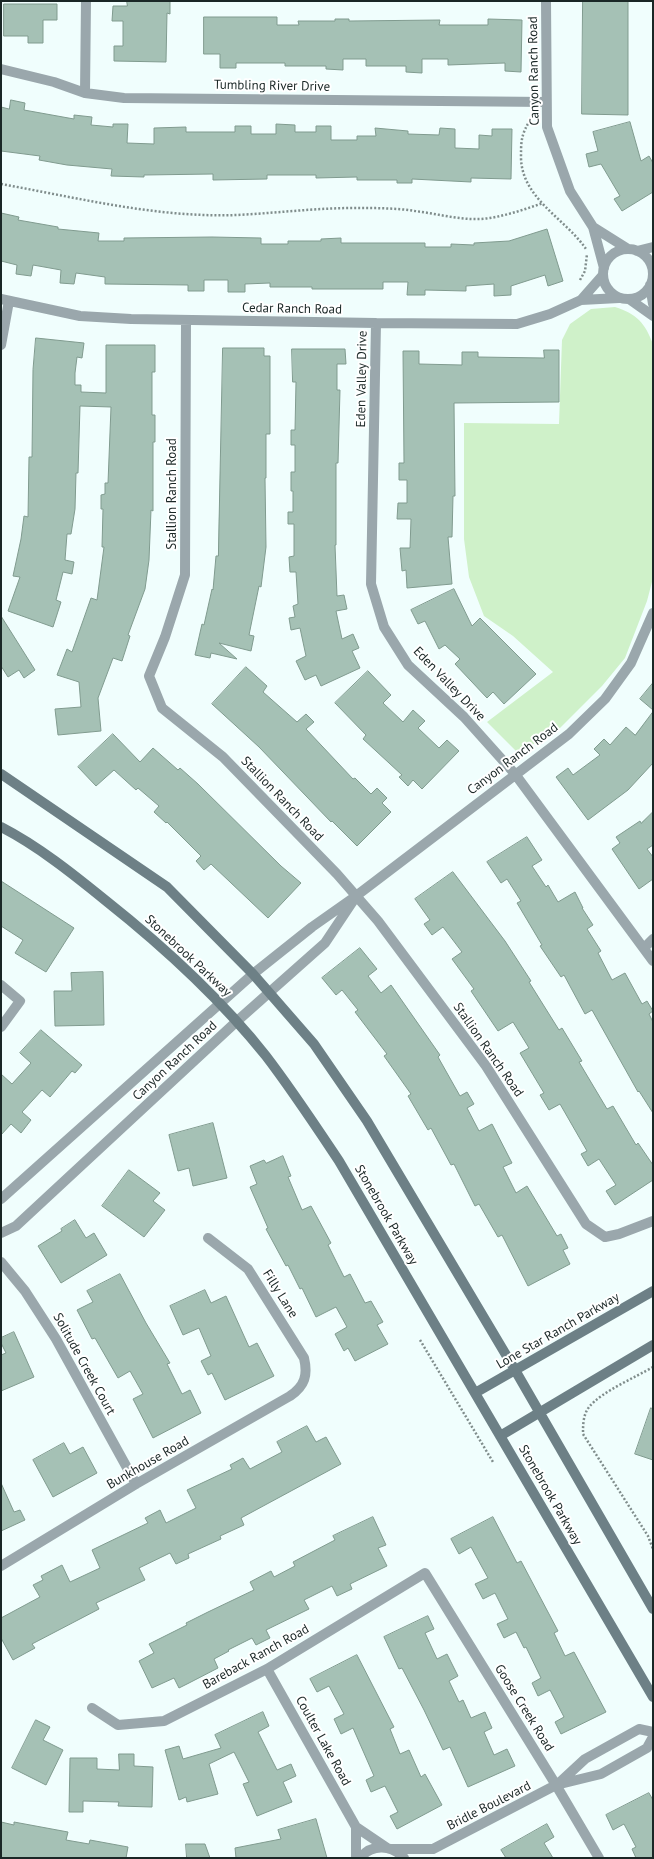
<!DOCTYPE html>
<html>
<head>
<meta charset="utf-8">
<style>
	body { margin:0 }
	#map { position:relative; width:654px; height:1859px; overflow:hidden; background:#f0fefd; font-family:"PT Sans",sans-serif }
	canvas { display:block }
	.frame { position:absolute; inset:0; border:2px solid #1a2726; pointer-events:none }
</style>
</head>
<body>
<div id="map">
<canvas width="654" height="1859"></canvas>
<div class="frame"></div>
</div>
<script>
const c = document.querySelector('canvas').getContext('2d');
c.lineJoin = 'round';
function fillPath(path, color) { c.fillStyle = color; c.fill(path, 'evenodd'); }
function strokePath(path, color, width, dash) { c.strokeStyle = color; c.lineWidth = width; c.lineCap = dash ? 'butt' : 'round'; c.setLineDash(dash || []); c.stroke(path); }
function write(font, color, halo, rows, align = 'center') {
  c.font = font + ' "PT Sans",sans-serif'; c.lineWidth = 4; c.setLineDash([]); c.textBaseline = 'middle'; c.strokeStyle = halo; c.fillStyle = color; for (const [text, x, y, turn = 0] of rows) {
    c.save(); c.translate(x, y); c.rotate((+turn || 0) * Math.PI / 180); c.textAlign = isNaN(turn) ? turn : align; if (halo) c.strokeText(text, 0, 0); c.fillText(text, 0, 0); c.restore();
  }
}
fillPath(new Path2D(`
	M615,307C637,314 645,323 653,344V578L647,601L625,658L602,686L558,730L518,753L487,722L553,672L513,636L484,616L469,577L464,539V423L559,424L562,340L570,324L591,309Z`), '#cff1c9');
const building = new Path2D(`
	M127,1H170V14L167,13L166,62L114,61V46H123V21H112L113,6H127Z
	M583,1H628V115L582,114Z
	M4,4H57V20H43V43H28V36H4Z
	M204,17H277V25H299L298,21H335V19H349V21L440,20L439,25H488V19L522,20L521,72L505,71V63L448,65V59H422V73L406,72V66H366V59H343V70L326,69V66H285V63H236V68H220V54H204Z
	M11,100L25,103L24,110L74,119V115L92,117L91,125L113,127V124H128L127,143L154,144V128L186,127V132H235V126H251V134H276V124L295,125V132H316V126H331V140H357V136H376L375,128L408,131V134L439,135L440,128L455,129V148L479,149V135L492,136V129H512L511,179L471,178V182L412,179V183H397V180H357V177L316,178V175H267V179L213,180V174L144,175V177L111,176L112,169L67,165L39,160L40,156L1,151V107L9,109Z
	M630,122L641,161L649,156L653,163V192L622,211L614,199L620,196L601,164L589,167L586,154L598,151L593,132Z
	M1,213L19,217L18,220L58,227V229L99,233L98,241H124V238L212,237L261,238V244H288V241H321V239L341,238V243H425V247H451V244L474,245V243L509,241L547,229L563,281L548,286L545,275L511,286V295L494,296V284L466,286V291L425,290V295H407L408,282H383V289H312V287H270V283L245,284V292H228V280H204V291H188V285L105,284V277L76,273L74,284L60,283L61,270L33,265L31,276L16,274L17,265L1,261Z
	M36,338L84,343L82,358L77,357L75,373V385H81V392L106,393V345H155V372H152V415H155V442H153V511L151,510L149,560L145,589L128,635L130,636L122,661L113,658L98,698L101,731L58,735L55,709L81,707L79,682L57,675L67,649L72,652L91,598L97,600L104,547H102L103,509H101V495L105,494V483H108L111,407L80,406L78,473H76L75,509L71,534H67L65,560L74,562L72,574L63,572L56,600L61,602L53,627L8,611L20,577L13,576L21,539L24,516L28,517L29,457H32L33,370Z
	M223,348H264V356H270V434H266V478H265L266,547L261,587L259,586L249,635L254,636L251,651L219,643L237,659L211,653L210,658L195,655L202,624L204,625L212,589L213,590L216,556H218Z
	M292,349H345L346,364H337V390H340L338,463H336V545H335L337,596L344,595L347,609L336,611L342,639L353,634L359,648L352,651L360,668L321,686L316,675L305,680L296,661L306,656L300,628L291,630L289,618L295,617L293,606L298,604L296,572H290L289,557L294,556V524H288V512H293V491H291V472H295V445H291V430H295L296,382H293Z
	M544,350H559V402L454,403L455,496H453L452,537H448L452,584L407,588L406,570L402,571L400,548H410L411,519H397L398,503H407V480H399V463H404L403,351H419V364L462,365V352H478V357L544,358Z
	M454,589L472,626L480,618L536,674L504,704L493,692L487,698L455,664L460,659L445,645L439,649L425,621L418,624L411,610Z
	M1,616L35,670L24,678L19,670L8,677L1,666Z
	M246,667L267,686L263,692L297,722L306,714L314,722L306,729L353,779L355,778L371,794L377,788L387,798L382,803L391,812L357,846L332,821L331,822L259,747L212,704Z
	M368,671L391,695L383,703L403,722L413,710L425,721L418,728L439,748L447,740L459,751L422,789L413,780L408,786L399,777L402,775L363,739L366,735L335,703Z
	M653,683V710L640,699Z
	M653,712V763L628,790L588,820L556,777L568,768L573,775L600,755L594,749L604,739L610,745L626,727L635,735Z
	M113,734L140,762L153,748L178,770L180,768L198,784L281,866L301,883L268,918L211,864L204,870L196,861L201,856L167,822L166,823L154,812L159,806L138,788L136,790L114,770L96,786L78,767Z
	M653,812V845L647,849L653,857V879L639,889L612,849L620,843L616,837L640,821L641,823Z
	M527,837L542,860L532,866L546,887L548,885L558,902L575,892L583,908H582L593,925L587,929L601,951L598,953L612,980L625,973L642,1004L647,1001L653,1011L649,1014L653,1022V1113L639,1091L638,1092L592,1010L585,1014L564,975L561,977L540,946L542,945L517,903L521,901L507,879L501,883L487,862Z
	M453,872L505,941L531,981L529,982L559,1030L562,1028L582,1061L579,1062L607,1109L613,1106L636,1145L638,1143L653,1165V1180L615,1205L606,1191L616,1185L599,1159L588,1166L581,1154L587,1151L560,1104L549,1110L540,1095L544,1093L520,1053L529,1048L513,1022L498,1031L471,991L474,989L452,959L462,952L443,927L432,935L424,924L430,920L415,899Z
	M1,881L74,928L46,972L15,953L23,940L1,926Z
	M360,948L377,969L368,976L381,993L391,985L440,1055L438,1057L460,1096L467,1092L474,1104L467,1108L479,1131L492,1124L512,1163L503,1167L516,1193L527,1186L557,1236L561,1234L568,1248L563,1250L570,1264L528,1286L502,1235L498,1237L479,1204L475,1206L454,1164L451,1165L431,1128L428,1130L408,1096L411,1094L384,1056L387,1054L355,1012L358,1010L342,990L336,995L322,978Z
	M103,972L104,1025L55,1026L54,991H72L71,973Z
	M41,1030L82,1065L75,1073L72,1071L50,1097L42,1090L22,1112L31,1120L21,1133L11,1124L1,1135V1074L12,1084L31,1063L20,1053Z
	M213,1123L227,1178L193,1186L189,1168L178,1171L169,1135Z
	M283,1156L291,1176L288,1177L302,1210L311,1206L331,1243L328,1245L344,1277L350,1274L365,1303L371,1301L383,1322L377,1325L388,1344L355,1361L348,1348L344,1351L335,1334L347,1327L336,1307L316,1317L302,1288L300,1289L288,1265L286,1266L266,1229L268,1228L250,1187L257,1184L250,1166L264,1160L266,1163Z
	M129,1170L160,1193L153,1201L165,1210L144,1237L102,1206Z
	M75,1220L86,1238L94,1233L107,1255L61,1283L38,1246L62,1231L61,1229Z
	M120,1274L146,1323L170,1363L167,1364L182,1394L190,1390L201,1413L153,1438L133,1399L143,1394L130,1371L118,1378L95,1338L92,1339L77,1310L93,1302L87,1291Z
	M205,1290L211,1303L226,1296L249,1347L257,1343L274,1376L225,1400L212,1373L208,1375L201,1361L211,1356L199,1328L183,1335L170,1306Z
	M14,1332L34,1377L1,1391V1355L6,1353L1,1343V1338Z
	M651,1408L653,1409V1460L635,1454Z
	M307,1426L316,1442L326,1437L341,1464L241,1518L244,1525L220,1536L221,1539L188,1554L189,1558L176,1564L170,1553L139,1568L145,1580L96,1603L99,1609L32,1644L35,1648L13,1660L1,1638V1618L40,1597L33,1585L43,1580L41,1576L62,1565L70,1582L100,1568L92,1550L148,1523L145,1518L160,1510L166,1523L196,1508L187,1490L232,1469L230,1465L243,1458L250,1469L282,1452L277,1442Z
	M64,1443L70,1454L83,1447L97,1473L53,1497L33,1460Z
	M1,1483L14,1512L20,1510L25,1520L1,1531Z
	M373,1517L386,1545L378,1548L387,1566L350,1584L352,1589L337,1596L332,1586L304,1600L309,1609L266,1630L270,1638L256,1645L252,1638L228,1650L229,1651L214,1659L218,1668L189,1683L179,1688L174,1678L152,1688L139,1661L154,1653L149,1644L187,1625L186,1623L208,1612L254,1590L250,1582L271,1571L274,1577L295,1566L293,1562L335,1540L333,1536Z
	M493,1517L517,1563L521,1561L558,1631L554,1633L565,1656L574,1652L606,1712L561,1734L555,1722L564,1717L550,1690L538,1696L532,1683L541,1678L526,1647L524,1648L516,1632L504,1638L497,1624L508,1619L495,1593L483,1599L475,1584L488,1578L471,1547L459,1554L451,1539Z
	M428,1616L434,1629L425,1633L437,1659L447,1654L458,1676L449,1681L459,1702L463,1700L471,1718L485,1712L492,1728L484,1732L494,1755L507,1749L515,1766L468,1787L450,1747L443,1750L424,1710L402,1668L399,1669L384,1637Z
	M357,1655L394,1727L390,1729L400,1754L409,1750L421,1777L425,1774L442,1805L397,1829L390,1816L398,1812L385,1786L371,1792L366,1780L374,1776L353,1728L341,1734L334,1719L344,1714L329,1686L317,1692L310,1679Z
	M263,1712L269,1726L258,1732L277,1770L291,1764L296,1776L283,1782L292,1802L257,1816L243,1784L249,1782L234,1752L209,1764L218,1794L187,1802L186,1797L179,1800L165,1750L179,1746L183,1759L221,1748L215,1735Z
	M36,1720L50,1727L43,1740L63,1750L46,1785L12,1768Z
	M119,1754H134V1766L153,1767L152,1807L118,1806L119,1802L83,1801V1812H69L70,1758H97V1769L119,1770Z
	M649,1793L653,1800V1858H636L632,1849L636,1847L624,1824L613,1830L606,1815Z
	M316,1819L327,1858H236L235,1848L281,1839L278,1830Z
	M1,1822L14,1825V1822L68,1832L66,1840L89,1844L90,1840L128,1847L126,1858H1Z
	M547,1824L554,1837L544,1843L553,1858H506L501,1850Z
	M186,1844H205L210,1858H187Z`);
fillPath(building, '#a5c1b5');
strokePath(building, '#809b8f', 1);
strokePath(new Path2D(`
	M530,120C522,134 521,139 521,155C520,198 565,218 586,249
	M1,184C79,198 157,218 237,215C277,213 315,208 355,208C375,208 396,208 415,211C440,214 466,222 490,218C508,215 526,209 543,203
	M580,280L585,271L587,254
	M420,1340L493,1462
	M653,1367C636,1377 601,1392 589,1407C583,1415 583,1425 583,1434L648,1536L653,1549`), '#808d8c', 2.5, [2, 2]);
strokePath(new Path2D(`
	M546,1L547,127L570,191L593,227L604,268
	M1,69L54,82L85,93L124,98L546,102
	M85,93L86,1
	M593,227L628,249
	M603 274a25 25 0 1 1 50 0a25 25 0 1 1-50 0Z
	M637,251L653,247
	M650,285L653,304
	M1,299L80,316L131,319L376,323L517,324L550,314L581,300L619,298
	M629,299L653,316
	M581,300L603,275
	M186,320L185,575L165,637L149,676L162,708L223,757L337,874L378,921L486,1066L586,1224L605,1237L619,1234L653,1221
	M376,323L371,584L384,627L408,665L464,717L515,774L653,961
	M1,345L9,301
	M644,948L653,939
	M1,985L20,1001L1,1027
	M1,1199L253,974L312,927L356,896L569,734L605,699L631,663L653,613
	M1,1233L16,1226L236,1022L325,943L353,901
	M1,1262L25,1291L56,1339L136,1484
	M1,1566L136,1484L290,1396C305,1386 308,1375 304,1358L248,1269L208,1238
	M267,1669L356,1827L387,1848
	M92,1708L118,1725L164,1721L267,1669L425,1573L556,1785L599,1858
	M558,1784L585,1759L639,1729L653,1732
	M356,1827V1858
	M391,1849H433L556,1785L601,1774L647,1748L653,1737
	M360,1858C372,1843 392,1845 404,1858`), '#9aa7ac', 10);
strokePath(new Path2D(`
	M1,774L167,887L253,974L314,1044L367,1121L515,1370L653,1609
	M1,827C38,846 73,874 105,900C163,946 220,998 266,1056C292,1090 315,1125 339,1161L653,1697
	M475,1393L653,1291
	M500,1436L653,1345`), '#6d8086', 10);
write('13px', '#1a2726', '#fff', [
	["Canyon Ranch Road",534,71,-91],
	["Tumbling River Drive",272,86,1],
	["Cedar Ranch Road",292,309,1],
	["Eden Valley Drive",362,379,-89],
	["Stallion Ranch Road",172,494,-90],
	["Eden Valley Drive",449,684,46],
	["Canyon Ranch Road",513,759,-37],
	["Stallion Ranch Road",282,799,46],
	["Stonebrook Parkway",188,956,43],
	["Stallion Ranch Road",488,1050,55],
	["Canyon Ranch Road",175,1061,-43],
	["Stonebrook Parkway",386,1215,60],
	["Filly Lane",280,1294,58],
	["Lone Star Ranch Parkway",558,1331,-30],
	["Solitude Creek Court",84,1364,61],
	["Bunkhouse Road",148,1463,-30],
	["Stonebrook Parkway",550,1495,60],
	["Bareback Ranch Road",256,1657,-29],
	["Goose Creek Road",524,1708,58],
	["Coulter Lake Road",323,1741,61],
	["Bridle Boulevard",489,1806,-27]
]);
</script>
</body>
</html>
